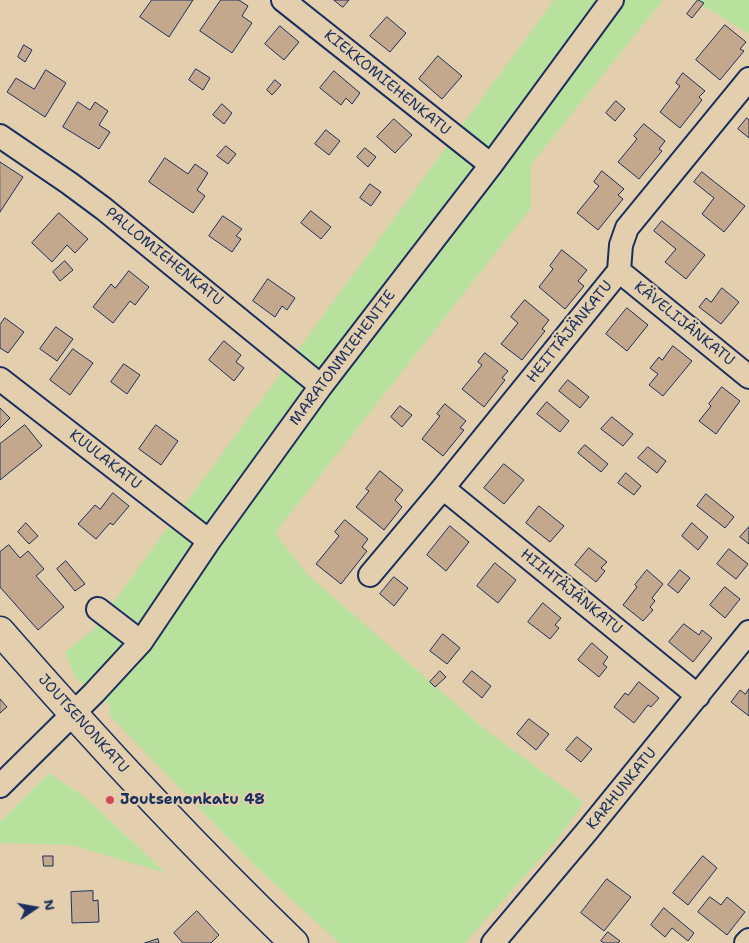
<!DOCTYPE html>
<html>
<head>
<meta charset="utf-8">
<style>
	body { margin:0 }
	#map { position:relative; width:749px; height:943px; overflow:hidden; background:#e3cfad; font-family:"Shantell Sans",sans-serif }
	canvas { display:block }
	.north { position:absolute; left:10px; top:883px; width:50px; height:50px; -webkit-text-stroke:4px #e3cfad; paint-order:stroke; rotate:78deg; font-size:14px; font-weight:700; line-height:20px; text-align:center; color:#1b2f5e }
	.north::after { content:''; display:block; margin:auto; width:18px; height:22px; background:#1b2f5e; clip-path:polygon(50% 0,100% 100%,50% 72%,0 100%) }
</style>
</head>
<body>
<div id="map">
<canvas width="749" height="943"></canvas>
<div class="north">N</div>
</div>
<script>
const c = document.querySelector('canvas').getContext('2d');
c.lineJoin = 'round';
function fillPath(path, color) { c.fillStyle = color; c.fill(path, 'evenodd'); }
function strokePath(path, color, width, dash) { c.strokeStyle = color; c.lineWidth = width; c.lineCap = dash ? 'butt' : 'round'; c.setLineDash(dash || []); c.stroke(path); }
function write(font, color, halo, rows, align = 'center') {
  c.font = font + ' "Shantell Sans",sans-serif'; c.lineWidth = 4.5; c.setLineDash([]); c.textBaseline = 'middle'; c.strokeStyle = halo; c.fillStyle = color; for (const [text, x, y, turn = 0] of rows) {
    c.save(); c.translate(x, y); c.rotate((+turn || 0) * Math.PI / 180); c.textAlign = isNaN(turn) ? turn : align; if (halo) c.strokeText(text, 0, 0); c.fillText(text, 0, 0); c.restore();
  }
}
fillPath(new Path2D(`
	M554,0H663L531,165V208L275,533L308,575L487,731L584,802L556,841L465,943H339L253,864L110,716V705L75,678L65,652L93,630Z
	M694,0H749V34Z
	M49,773L86,798L166,873L71,845L0,843V822Z`), '#b8e19e');
const building = new Path2D(`
	M152,0H193L169,37L140,17Z
	M221,0H239L248,6L242,16L252,23L232,53L200,31Z
	M334,0H349L343,7Z
	M698,0L704,3L692,18L687,14Z
	M387,17L406,33L390,52L370,36Z
	M725,25L746,42L740,49L744,51L720,80L696,60Z
	M280,26L299,42L284,60L265,44Z
	M24,45L32,50L25,62L18,57Z
	M438,56L462,76L442,99L419,79Z
	M196,69L210,78L203,90L189,80Z
	M46,70L66,83L45,117L7,92L16,78L34,89Z
	M334,71L360,93L352,104L346,98L341,105L320,88Z
	M683,73L705,91L699,97L702,100L680,128L660,112L680,86L676,83Z
	M275,80L281,85L272,95L267,90Z
	M616,101L625,109L615,121L606,113Z
	M78,102L90,110L95,102L108,111L99,125L110,132L99,149L63,127Z
	M222,104L232,113L224,124L213,115Z
	M747,118L749,120V138L738,129Z
	M394,119L412,135L395,153L377,137Z
	M644,124L665,141L659,149L662,151L639,179L618,162L637,139L634,136Z
	M326,130L340,141L329,155L315,144Z
	M226,146L236,154L228,164L217,156Z
	M365,148L376,157L368,167L357,157Z
	M165,158L188,174L195,164L208,173L197,190L205,196L193,213L149,182Z
	M0,162L23,177L0,212Z
	M602,171L624,189L618,195L623,199L598,230L577,213L599,186L594,182Z
	M702,172L745,206L724,232L702,214L714,198L694,182Z
	M370,184L381,192L371,206L360,198Z
	M311,211L331,227L321,239L301,223Z
	M59,213L88,239L75,253L67,245L52,262L32,243Z
	M223,216L242,229L236,236L241,239L232,252L209,236Z
	M662,221L705,255L686,279L665,262L676,249L654,231Z
	M562,250L587,270L578,281L584,286L565,309L539,287L553,269L550,266Z
	M65,261L73,270L60,281L53,272Z
	M129,271L149,287L135,305L130,301L113,323L93,307L111,284L115,288Z
	M268,279L295,298L287,310L282,306L275,317L253,301Z
	M722,288L739,302L721,324L699,307L706,298L711,302Z
	M525,300L549,320L542,329L545,331L522,360L501,344L518,323L511,317Z
	M627,308L648,325L627,351L606,334Z
	M5,318L24,332L8,353L0,348V325Z
	M56,327L73,339L57,361L40,349Z
	M224,341L241,355L236,362L244,368L234,381L209,360Z
	M673,346L692,361L663,396L649,385L658,374L650,368L659,357L662,360Z
	M73,349L93,363L70,395L50,380Z
	M485,353L508,371L502,378L505,380L484,407L462,389L482,365L478,362Z
	M124,364L140,375L127,394L111,382Z
	M568,380L589,397L580,408L559,391Z
	M722,387L740,401L716,434L699,421L711,406L709,404Z
	M547,402L569,421L560,432L537,414Z
	M445,404L466,421L460,428L464,430L443,456L422,439L440,416L437,414Z
	M400,406L412,415L402,427L391,417Z
	M0,408L10,418L0,428Z
	M612,417L633,434L623,446L601,429Z
	M25,425L42,446L0,480V444Z
	M156,425L178,441L161,465L139,449Z
	M585,445L608,464L601,472L578,453Z
	M648,447L666,461L657,473L638,458Z
	M504,464L524,480L504,504L484,488Z
	M380,471L403,490L395,500L402,507L384,530L356,507L369,491L366,489Z
	M626,473L641,486L634,495L618,483Z
	M113,493L129,506L113,525L110,523L96,539L78,524L95,505L100,509Z
	M706,494L734,517L725,528L697,506Z
	M539,506L564,526L550,542L526,523Z
	M345,520L368,539L362,547L367,551L341,584L316,564L339,536L335,532Z
	M26,523L38,536L29,544L18,532Z
	M692,523L708,537L698,550L682,536Z
	M450,526L469,542L446,571L427,555Z
	M749,527V544L740,537Z
	M9,545L20,558L28,551L44,569L36,576L64,607L38,630L0,587V552Z
	M589,548L607,562L601,568L605,571L596,582L575,565Z
	M729,549L748,564L736,579L717,564Z
	M66,561L85,584L75,591L57,569Z
	M495,563L516,580L498,603L477,586Z
	M647,570L663,584L652,598L655,601L650,607L653,610L643,621L623,605L637,587L635,585Z
	M680,570L690,578L678,593L668,585Z
	M394,577L408,588L394,606L380,594Z
	M725,587L740,599L725,618L710,605Z
	M543,603L561,618L555,625L559,628L550,639L528,622Z
	M684,624L699,635L702,630L712,638L693,662L669,642Z
	M443,634L460,648L447,664L430,651Z
	M592,643L608,657L603,664L607,667L599,677L578,660Z
	M440,671L446,677L435,687L430,682Z
	M472,671L491,686L482,698L463,682Z
	M639,682L659,698L651,707L648,705L634,723L614,707L625,693L628,695Z
	M749,689V716L731,702L740,690L745,694Z
	M0,699L7,707L0,713Z
	M529,719L549,734L536,750L517,734Z
	M577,737L592,749L581,762L566,750Z
	M43,856H53V866H44Z
	M703,856L717,868L688,905L673,893Z
	M607,879L631,897L604,931L581,913Z
	M93,891V901L98,900L99,922L72,923L71,892Z
	M710,897L721,905L727,897L745,912L727,935L698,912Z
	M664,908L694,933L688,941L672,928L665,937L651,925Z
	M197,911L219,935L211,943H183L174,933Z
	M608,932L620,941L618,943H604L601,941Z
	M158,939L159,943H145Z`);
fillPath(building, '#c4a88e');
strokePath(building, '#1b2f5e', 1);
const minor = new Path2D(`
	M283,0L491,165
	M0,136L69,183L104,209L321,386
	M619,271L749,377
	M0,379L209,541
	M443,488L698,696
	M370,575L443,488L619,271L621,245L627,228L749,79
	M98,609L141,642
	M0,786L94,693L141,642L209,541L321,386L491,165L612,0
	M493,943L588,830L749,632
	M746,943L749,940`);
const major = new Path2D(`
	M0,631C94,739 191,844 294,943`);
strokePath(minor, '#1b2f5e', 26);
strokePath(major, '#1b2f5e', 31);
strokePath(minor, '#e3cfad', 22);
strokePath(major, '#e3cfad', 28);
for (const [x, y, r, color] of [
	[110,800,5,"#d1495b"]
]) { const dot = new Path2D(); dot.arc(x, y, r, 0, 2 * Math.PI); c.fillStyle = color; c.fill(dot); strokePath(dot, '#e3cfad', 2); }
write('15px', '#1b2f5e', '#e3cfad', [
	["KIEKKOMIEHENKATU",387,83,39],
	["PALLOMIEHENKATU",164,257,39],
	["KÄVELIJÄNKATU",684,324,39],
	["HEITTÄJÄNKATU",570,332,-51],
	["MARATONMIEHENTIE",343,358,-53],
	["KUULAKATU",105,460,38],
	["HIIHTÄJÄNKATU",571,592,39],
	["JOUTSENONKATU",83,724,48],
	["KARHUNKATU",622,789,-51]
]);
write('bold 15px', '#1b2f5e', '#e3cfad', [
	["Joutsenonkatu 48",120,800]
], 'left');
</script>
</body>
</html>
